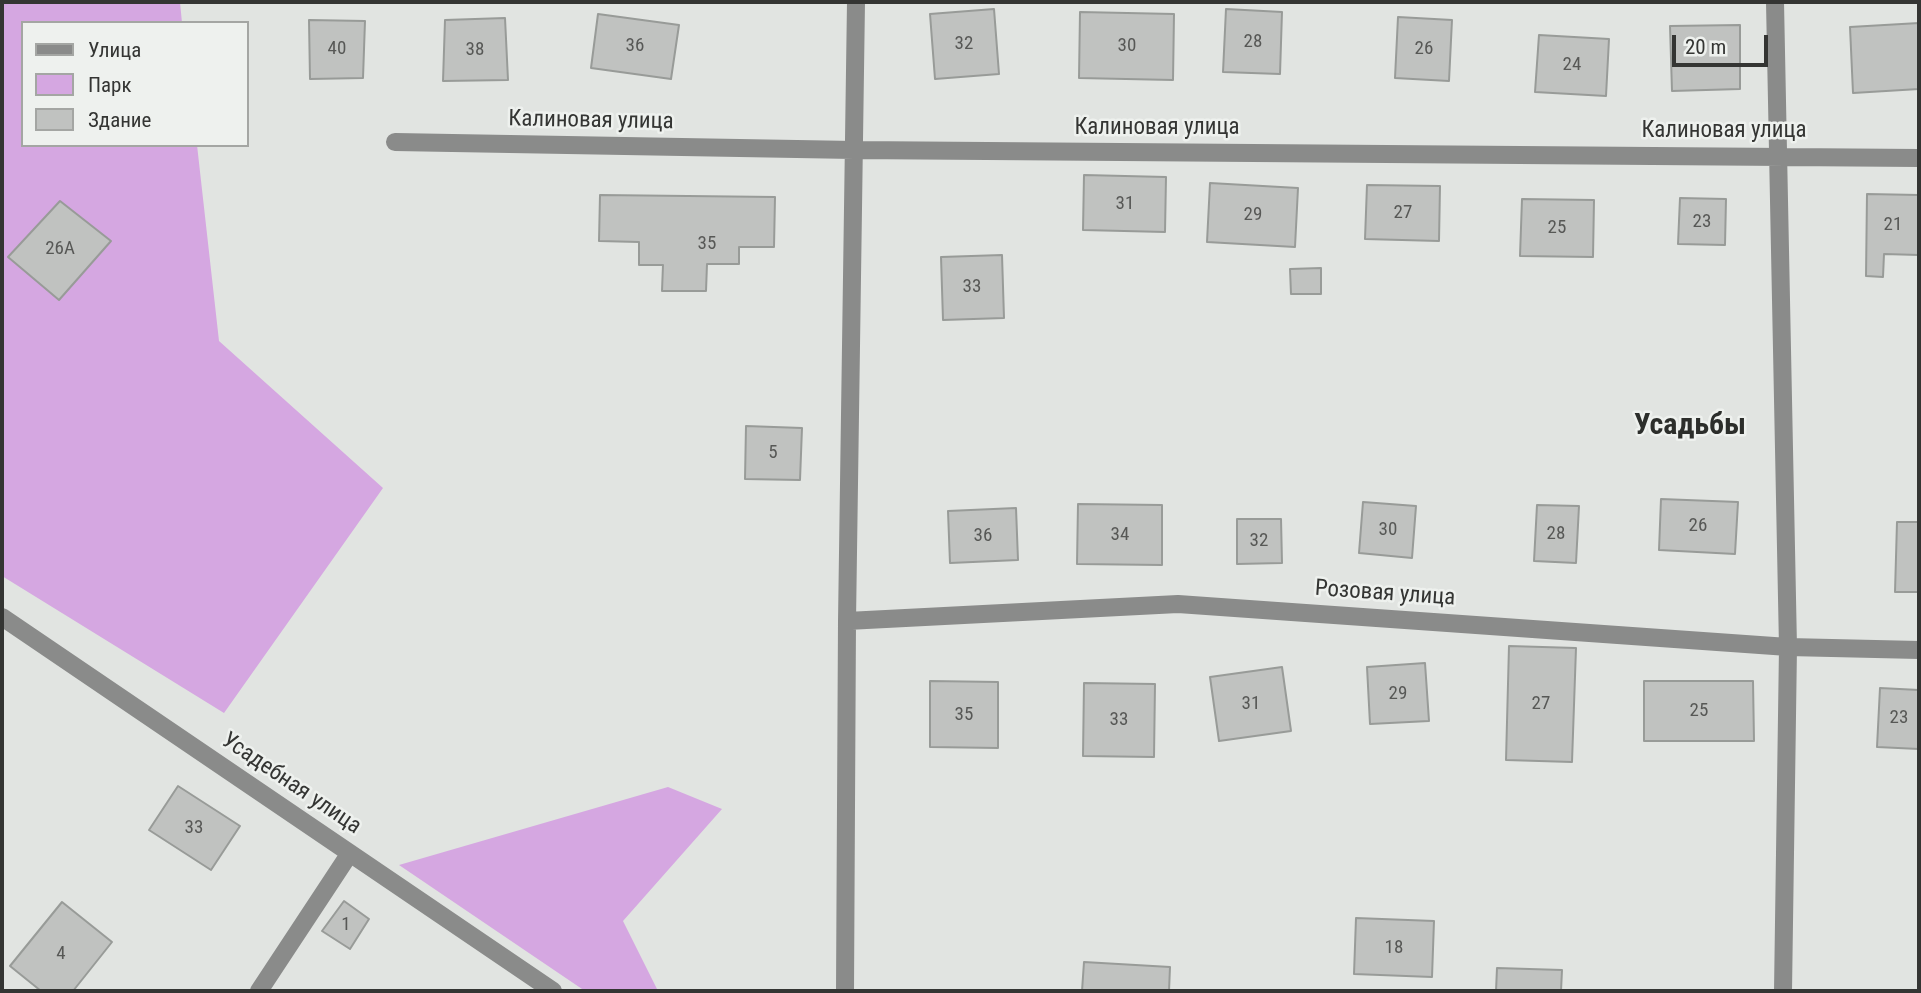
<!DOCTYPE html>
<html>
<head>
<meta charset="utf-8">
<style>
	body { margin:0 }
	#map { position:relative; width:1921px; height:993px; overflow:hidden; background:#e1e4e1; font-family:"Roboto Condensed",sans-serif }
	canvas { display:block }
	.frame { position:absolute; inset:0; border:4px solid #343533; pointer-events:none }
	.legend { position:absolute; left:21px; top:21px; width:228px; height:126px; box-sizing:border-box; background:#eef1ee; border:2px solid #a4a6a3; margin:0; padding:9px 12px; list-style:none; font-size:21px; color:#343533 }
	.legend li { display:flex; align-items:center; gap:14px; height:35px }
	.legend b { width:35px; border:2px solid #a4a6a3 }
	.scale { position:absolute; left:1672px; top:35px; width:96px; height:32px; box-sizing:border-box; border:4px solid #343533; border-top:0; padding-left:9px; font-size:21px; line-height:24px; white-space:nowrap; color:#343533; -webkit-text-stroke:5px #eef1ee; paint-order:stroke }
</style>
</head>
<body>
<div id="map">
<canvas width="1921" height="993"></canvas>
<div class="frame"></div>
<ul class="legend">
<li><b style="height:9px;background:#8a8b8a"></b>Улица</li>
<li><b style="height:19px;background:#d5a7e1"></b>Парк</li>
<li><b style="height:19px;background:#c0c2c0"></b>Здание</li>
</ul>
<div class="scale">20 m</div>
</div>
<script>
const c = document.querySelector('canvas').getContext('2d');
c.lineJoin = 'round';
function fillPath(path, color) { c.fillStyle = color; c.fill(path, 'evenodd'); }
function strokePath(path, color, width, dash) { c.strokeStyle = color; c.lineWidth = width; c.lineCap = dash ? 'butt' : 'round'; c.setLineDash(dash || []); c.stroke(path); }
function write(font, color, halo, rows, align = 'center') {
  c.font = font + ' "Roboto Condensed",sans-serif'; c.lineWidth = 5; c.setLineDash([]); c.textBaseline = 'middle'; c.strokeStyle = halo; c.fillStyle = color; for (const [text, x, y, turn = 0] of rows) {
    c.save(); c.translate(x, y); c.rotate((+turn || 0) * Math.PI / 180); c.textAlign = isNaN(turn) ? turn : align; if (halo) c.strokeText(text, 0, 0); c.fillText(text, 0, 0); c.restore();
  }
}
fillPath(new Path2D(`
	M2,2H180L182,23H23V145H197L219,341L383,488L224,713L2,576Z
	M668,787L722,809L623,921L658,991H585L399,865Z`), '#d5a7e1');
const building = new Path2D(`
	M994,9L999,74L935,79L930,14Z
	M1226,9L1282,12L1280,74L1223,72Z
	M1080,12L1174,14L1173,80L1079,78Z
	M598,14L679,25L671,79L591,68Z
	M1398,17L1452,20L1449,81L1395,78Z
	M505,18L508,80L443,81L445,20Z
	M309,20L365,21L363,78L310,79Z
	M1919,23V89L1853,93L1850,27Z
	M1740,25V89L1672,91L1670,26Z
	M1539,35L1609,39L1606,96L1535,92Z
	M1084,175L1166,177L1165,232L1083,230Z
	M1210,183L1298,188L1295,247L1207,242Z
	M1367,185L1440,186L1439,241L1365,239Z
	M1867,194L1919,195V255L1884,254L1883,277L1866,276Z
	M600,195L775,197L774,247H739V264H707L706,291H662L663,265H639V242L599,241Z
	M1680,198L1726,199L1725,245L1678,244Z
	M1522,199L1594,200L1593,257L1520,256Z
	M60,201L111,241L59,300L8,257Z
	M1002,255L1004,318L943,320L941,257Z
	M1321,268V294H1291L1290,269Z
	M746,426L802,428L800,480L745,479Z
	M1661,499L1738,502L1735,554L1659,550Z
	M1363,502L1416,506L1412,558L1359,553Z
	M1078,504L1162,505V565L1077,564Z
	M1537,505L1579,506L1576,563L1534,561Z
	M1016,508L1018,560L950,563L948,511Z
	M1237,519H1281L1282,563L1237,564Z
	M1897,522H1919V592H1895Z
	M1509,646L1576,648L1572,762L1506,760Z
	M1425,663L1429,721L1370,724L1367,667Z
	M1282,667L1291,731L1219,741L1210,677Z
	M930,681L998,682V748L930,747Z
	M1644,681H1753L1754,741H1644Z
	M1084,683L1155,684L1154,757L1083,756Z
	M1880,688L1919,690V749L1877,747Z
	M178,786L240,826L211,870L149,830Z
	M344,901L369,919L350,949L322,931Z
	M62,902L112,942L73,991H41L10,966Z
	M1356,918L1434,921L1432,977L1354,974Z
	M1084,962L1170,967L1169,991H1082Z
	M1497,968L1562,970L1561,991H1496Z`);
fillPath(building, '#c0c2c0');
strokePath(building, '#989b98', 2);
strokePath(new Path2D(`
	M1775,2L1788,647L1783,991
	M395,142L854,150L1919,158
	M2,617L553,991
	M847,621L1178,604L1788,647L1919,650
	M259,991L350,853
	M845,991L847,621L856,2`), '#8a8b8a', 18);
write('19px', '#575856', null, [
	["28",1253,42],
	["32",964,44],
	["36",635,46],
	["30",1127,46],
	["40",337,49],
	["26",1424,49],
	["38",475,50],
	["24",1572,65],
	["31",1125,204],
	["27",1403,213],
	["29",1253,215],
	["23",1702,222],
	["21",1893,225],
	["25",1557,228],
	["35",707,244],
	["26А",60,249],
	["33",972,287],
	["5",773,453],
	["26",1698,526],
	["30",1388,530],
	["28",1556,534],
	["34",1120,535],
	["36",983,536],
	["32",1259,541],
	["29",1398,694],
	["31",1251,704],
	["27",1541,704],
	["25",1699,711],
	["35",964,715],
	["23",1899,718],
	["33",1119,720],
	["33",194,828],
	["1",346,925],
	["18",1394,948],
	["4",61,954]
]);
write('23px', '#343533', '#eef1ee', [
	["Калиновая улица",591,121,1],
	["Калиновая улица",1157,128],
	["Калиновая улица",1724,131],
	["Розовая улица",1385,594,4],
	["Усадебная улица",291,784,34]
]);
write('bold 30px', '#2c2e2b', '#eef1ee', [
	["Усадьбы",1690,426]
]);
</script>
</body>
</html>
